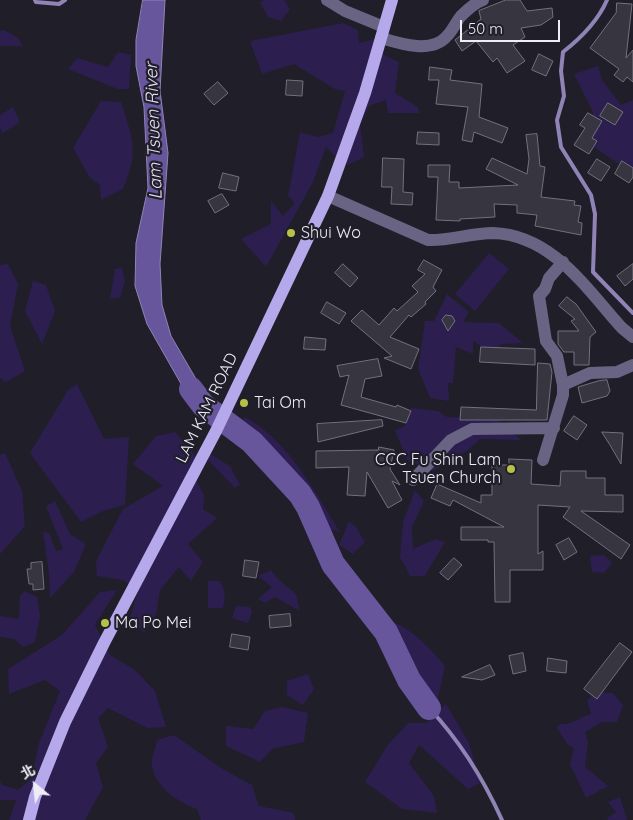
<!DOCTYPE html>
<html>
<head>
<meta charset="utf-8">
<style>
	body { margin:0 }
	#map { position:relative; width:633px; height:820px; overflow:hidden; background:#201e29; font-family:Quicksand,"Noto Sans TC",sans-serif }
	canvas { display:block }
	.north { position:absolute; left:10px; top:760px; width:50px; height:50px; -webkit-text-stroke:4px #201e29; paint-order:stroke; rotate:332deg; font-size:14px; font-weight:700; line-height:20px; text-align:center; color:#efeef6 }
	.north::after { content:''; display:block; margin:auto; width:18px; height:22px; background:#efeef6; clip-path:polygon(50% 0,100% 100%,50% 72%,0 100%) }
	.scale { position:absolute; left:460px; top:20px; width:100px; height:22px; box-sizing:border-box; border:2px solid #efeef6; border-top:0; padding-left:6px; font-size:15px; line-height:18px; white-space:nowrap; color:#efeef6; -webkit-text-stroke:4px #201e29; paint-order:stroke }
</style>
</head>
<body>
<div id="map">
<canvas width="633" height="820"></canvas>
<div class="north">北</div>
<div class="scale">50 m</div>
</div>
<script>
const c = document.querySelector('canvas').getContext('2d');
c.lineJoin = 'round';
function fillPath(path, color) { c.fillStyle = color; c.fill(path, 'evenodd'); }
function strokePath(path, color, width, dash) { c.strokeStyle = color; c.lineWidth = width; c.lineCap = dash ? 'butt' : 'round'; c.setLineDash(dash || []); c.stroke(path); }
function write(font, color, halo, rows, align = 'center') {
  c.font = font + ' Quicksand,sans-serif'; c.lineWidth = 4.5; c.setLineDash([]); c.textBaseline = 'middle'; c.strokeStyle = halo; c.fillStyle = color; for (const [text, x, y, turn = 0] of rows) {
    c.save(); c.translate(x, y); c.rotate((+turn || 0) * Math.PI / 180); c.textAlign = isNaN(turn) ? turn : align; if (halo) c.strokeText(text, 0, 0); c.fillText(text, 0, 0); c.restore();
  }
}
fillPath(new Path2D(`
	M265,0H284L290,9L281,21L268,17L260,2Z
	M343,23L358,30L359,43L375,39L384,55L399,62L395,93L418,107L419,113H388L386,100L369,106L360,124L364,157L348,165L337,158L326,147L313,182L266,267L241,239L271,224V201L283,216L295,203L288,196L300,132L318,137L333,133L345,91L335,89L294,64L262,74L250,41Z
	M4,30L17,37L23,46H0V31Z
	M118,52L131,55L129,89H118L68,69L77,58L108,67Z
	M598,66L602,80L621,105L633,100V173L589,144L593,112L574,74Z
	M101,101L121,102C133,140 139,151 123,189L101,200L100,185L90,178L73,148Z
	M13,107L20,122L3,133L0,128V115Z
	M489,253L509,269L475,311L455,294Z
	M8,264L18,284L10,326L25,371L6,382L0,378V265Z
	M122,268L125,281L120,298L110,299L115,269Z
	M33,281L46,285L55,311L42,344L25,311Z
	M447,294L469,312L463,322L499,323L523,343L503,344L490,352L473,341V354L456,347L453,383H448L449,401L430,398L418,369L425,321H434Z
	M77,384L104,439L129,437L125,505L103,511L81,522L30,453L68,390Z
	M411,408L438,411L447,417L496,418L521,440L480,439L468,450L433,471L407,460L395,430L405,426Z
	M245,417C289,441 314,491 340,532L327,528L316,502L240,423Z
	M175,432L197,458V482L204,495L203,509L217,518L188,544L203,562L191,581L179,567L160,590L156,615L144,633L130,617L138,591L123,580L97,576L96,561L123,509L163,486L133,464L156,436Z
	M5,453L22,491L25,526L0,554V455Z
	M210,454L230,466L240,485L235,488L207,459Z
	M415,490L424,501L412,527L413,549L435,539L445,542L425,576H410L400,557L403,522Z
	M55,501L70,534L86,544L74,572L50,598L49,574L43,532L49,533L56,551L63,549L46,506Z
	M349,521L356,527L365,542L353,554L339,545Z
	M604,555L612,563L604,573L592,572L590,556Z
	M271,570L279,580L296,594L300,611L275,597L265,603L258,599L272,587L258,576Z
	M208,581H220L225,593L223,608H208Z
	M117,590L95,625L110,655L135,670L155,691L166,727L147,728L108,708L98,718L108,747L96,763L103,787L85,820H9L16,800H0V780L2,785L18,790L31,779L39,743L60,691L45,680L9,694L8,669L62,635L100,592Z
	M25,591L37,597L40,616L35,642L23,647L14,639L0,637V616L19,619L20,596Z
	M236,606L250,607L252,612L248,623L232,618Z
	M396,623C417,634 430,648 445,666L437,702L423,680L400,652L390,629Z
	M308,674L314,689L303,705L287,695V681Z
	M597,692L613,693L623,705L617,722H602L585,732L588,743L585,767L608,786L586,798L570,764L574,748L567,744L557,728L560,724C576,724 577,718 591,714L587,700Z
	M446,704L469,743L480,783L468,789L419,745L409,763L434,796L437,813L402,809L365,782L387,746L408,723H426Z
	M282,707L308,713L304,742L272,749L260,762L226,746V726L253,729L265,711Z
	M174,735L221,768L252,785L259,806L294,813L295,820H201L197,809C179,803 156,788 152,767C150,760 156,747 157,740Z
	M620,797L627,820H608L607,818L616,812L608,802Z`), '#2d1e50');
const water = new Path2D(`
	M143,0H165L160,91L168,153L160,264L162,305L171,336L210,403L212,412L206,417L197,412L147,324L135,286L136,243L148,188L144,107L136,66V40Z`);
fillPath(water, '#67569c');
strokePath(water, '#9084b7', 1);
strokePath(new Path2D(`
	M35,0L36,2L59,4L65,0
	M607,0C598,21 581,38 563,52L561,71L564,96L557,120L561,147L591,195L595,214L593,272L633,313
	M429,708C460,741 483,778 502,820`), '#9084b7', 4);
strokePath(new Path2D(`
	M191,389L203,405L252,442L300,494L308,507L333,564L386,632L409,680L429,708`), '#67569c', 24);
const building = new Path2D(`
	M506,0H520L527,11L552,8L553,17L541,25L521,28L525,37L513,45L525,61L507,73L497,58L493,62L476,41L462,51L455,40L481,19L479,11Z
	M617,3L632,4L626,58L633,50V82L627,77L623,82L614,75L619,69L590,48L616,13Z
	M539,54L553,61L546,76L532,70Z
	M430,67L452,70L450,80L482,84L479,117L508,128L502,143L474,132L472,142L462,140L468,107L436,104L439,80H429Z
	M287,80L303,81L302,96L286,95Z
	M218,82L228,93L214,105L204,94Z
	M608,103L623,112L615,125L600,116Z
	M588,113L602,121L592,138L597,141L589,154L574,145L585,128L580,125Z
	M418,132L439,133V145L417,144Z
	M537,134L540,166L545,167L541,197L575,201L574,205L581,206L578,222L582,223L581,235L535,226L537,215L517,213V205L494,204L495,217L460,219V221L436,220L438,177H428V165H450L449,182H459V188L518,185L486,169L492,158L527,174L529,159L526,135Z
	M383,158L404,159L403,192L413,193L412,205L391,204L392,187H382Z
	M597,159L610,167L601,181L588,173Z
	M622,161L633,168V177L629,183L615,174Z
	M223,173L239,177L236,191L219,188Z
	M222,194L229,205L215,213L208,201Z
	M424,260L442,270L433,287L436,291L425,302L426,304L411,317L409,315L390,337L419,349L411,369L384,358L392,356L351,321L362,310L379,325L394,308L397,311L418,292L412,286L425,274L418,270Z
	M343,264L358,278L350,287L335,273Z
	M633,264V279L625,286L617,276Z
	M567,297L576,304L596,332L590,337L589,365H574V352H564L558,344V331H579L571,321L575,319L559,306Z
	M327,302L346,313L339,324L321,313Z
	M446,315L452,316L455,321L448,331L442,320Z
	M305,337L326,339L325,350L304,349Z
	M481,347L535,349V365L480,362Z
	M378,359L382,376L365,379L361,397L396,407L397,405L411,411L406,423L341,405L349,375L340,377L337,366Z
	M538,363L550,364L552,372L547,420H460L461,407L536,410Z
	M607,380L610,391L607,396L582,403L578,387L598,381Z
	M574,416L587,425L577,440L564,431Z
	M382,420L383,426L318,442L317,424Z
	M602,432L623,433L621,464L610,445Z
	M379,447L394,450L390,469L400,485L392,481L402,500L388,508L367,472L365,496L347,495L349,467L316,468V451L378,450Z
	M509,459L532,460L531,484L560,486L561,471H586V478H605V495H623V512L581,511L630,545L621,559L563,517L570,507L538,505V554L543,551V570H510V602H495L494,542H488V540H461V527H504L453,500L450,506L431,498L437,484L481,503V495H492V465H509Z
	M569,538L577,552L564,560L556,545Z
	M454,558L462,565L448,580L440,573Z
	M245,560L259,562L256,578L243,576Z
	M42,562L44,589L33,590V584H29L27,569H31V563Z
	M290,614L291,626L270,628L269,616Z
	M232,634L250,637L248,650L230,647Z
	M620,643L632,652L597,699L584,689Z
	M523,653L526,671L513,674L509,656Z
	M548,658L567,661L566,673L547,671Z
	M490,665L495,675L482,680L462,677Z`);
fillPath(building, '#373540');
strokePath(building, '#73717e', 1);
strokePath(new Path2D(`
	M327,0L345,11L384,27
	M381,38C401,44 432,54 447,36C453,30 456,22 461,16C467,10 474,3 483,0
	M328,196L428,240C449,241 471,233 493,233C552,235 586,288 622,328L633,337
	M563,385L590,373L617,372L633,365
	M543,460L563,395V385L557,356L546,341L539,296L545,289L549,278L563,262
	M413,480L451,440L472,429L554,428`), '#6a6484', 12);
strokePath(new Path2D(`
	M29,820L35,797L65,722L104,643L216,431L328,196L365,93L392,0`), '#b6a9eb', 12);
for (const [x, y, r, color] of [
	[291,233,5,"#b8c147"],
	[244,403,5,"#b8c147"],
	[511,469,5,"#b8c147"],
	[105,623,5,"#b8c147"]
]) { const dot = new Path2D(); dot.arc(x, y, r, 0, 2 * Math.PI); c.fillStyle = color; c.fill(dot); strokePath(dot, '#201e29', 2); }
write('16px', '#efeef6', '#201e29', [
	["Shui Wo",301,233],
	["Tai Om",254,403],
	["CCC Fu Shin Lam",501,460,"right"],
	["Tsuen Church",501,478,"right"],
	["Ma Po Mei",115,623]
], 'left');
write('16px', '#efeef6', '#201e29', [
	["LAM KAM ROAD",207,408,-64]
]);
write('italic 18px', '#e3dff4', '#201e29', [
	["Lam Tsuen River",154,131,-92]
]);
</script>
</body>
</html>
